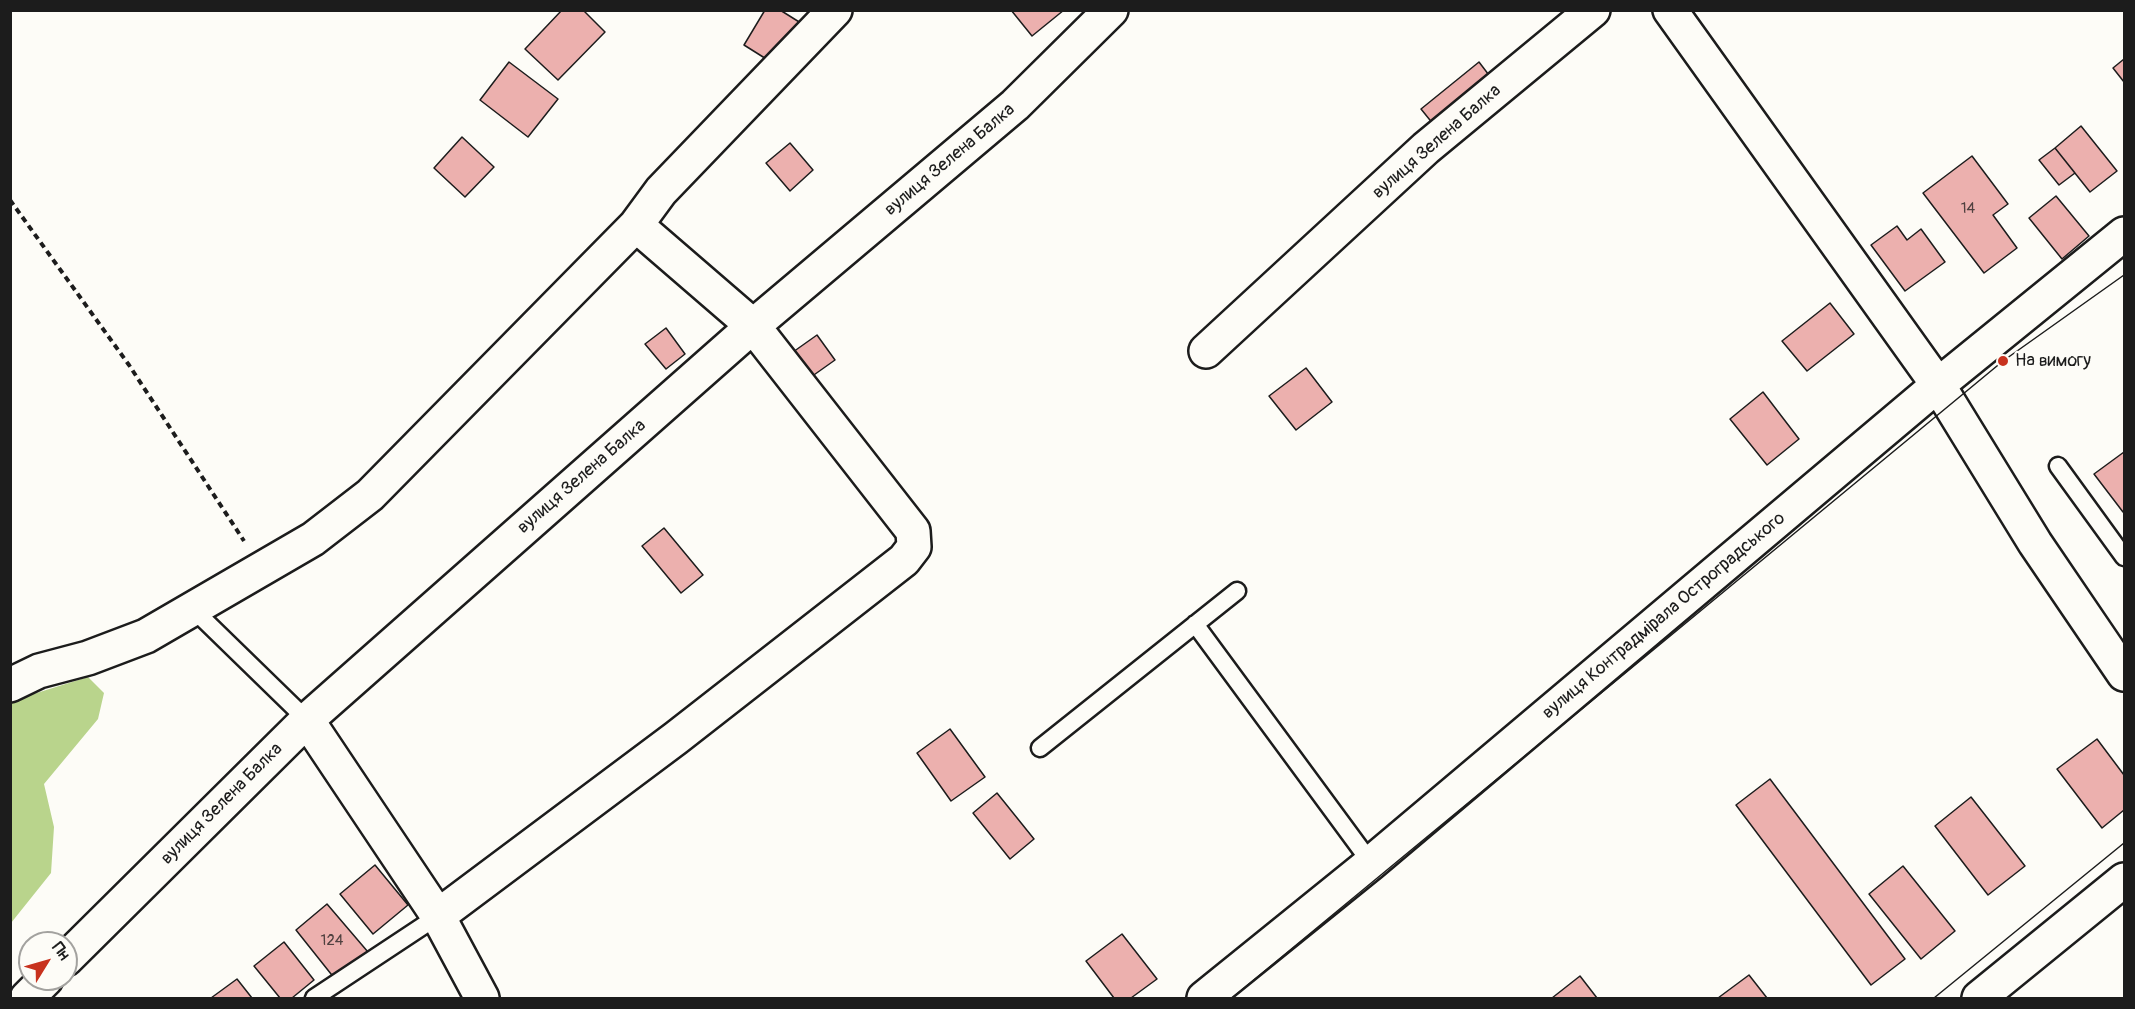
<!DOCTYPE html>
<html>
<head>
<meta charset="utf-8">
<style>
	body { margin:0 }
	#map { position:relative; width:2135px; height:1009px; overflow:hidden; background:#fdfcf7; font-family:Pangolin,sans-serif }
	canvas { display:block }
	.frame { position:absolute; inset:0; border:12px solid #1c1c1c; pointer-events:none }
	.north { position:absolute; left:18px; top:931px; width:60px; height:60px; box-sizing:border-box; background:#fdfcf7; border:2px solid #a3a29f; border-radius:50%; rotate:53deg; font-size:16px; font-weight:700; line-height:24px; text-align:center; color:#1c1c1c }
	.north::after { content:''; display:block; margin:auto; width:21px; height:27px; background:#c8321e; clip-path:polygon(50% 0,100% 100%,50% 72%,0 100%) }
</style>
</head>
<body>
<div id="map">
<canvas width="2135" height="1009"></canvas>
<div class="frame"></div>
<div class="north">Пн</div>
</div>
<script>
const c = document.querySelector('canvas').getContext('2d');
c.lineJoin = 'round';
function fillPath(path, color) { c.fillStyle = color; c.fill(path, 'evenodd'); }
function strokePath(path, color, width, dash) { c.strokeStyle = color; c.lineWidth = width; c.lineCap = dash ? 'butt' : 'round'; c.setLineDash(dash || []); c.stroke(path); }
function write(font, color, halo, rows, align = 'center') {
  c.font = font + ' Pangolin,sans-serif'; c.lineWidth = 4.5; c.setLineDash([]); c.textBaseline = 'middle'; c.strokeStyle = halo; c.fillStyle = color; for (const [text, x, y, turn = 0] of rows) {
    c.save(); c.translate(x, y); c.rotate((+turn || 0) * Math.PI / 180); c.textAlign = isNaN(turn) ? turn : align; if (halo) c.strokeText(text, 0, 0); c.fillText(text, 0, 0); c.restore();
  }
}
fillPath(new Path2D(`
	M88,677L104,693L98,719L44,784L54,827L51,873L11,923V701Z`), '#b9d48c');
const building = new Path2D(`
	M562,10H583L605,32L558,80L525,49Z
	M765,10H780L804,25L779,67L744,45Z
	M1011,10H1064L1032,36Z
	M2124,59V82L2113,68Z
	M509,62L558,99L528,137L480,100Z
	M1479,62L1495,83L1438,130L1421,109Z
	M2081,126L2117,171L2090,192L2055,148Z
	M462,137L494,167L465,197L434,168Z
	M790,143L813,170L790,191L766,163Z
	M2055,148L2075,173L2059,185L2039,160Z
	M1972,156L2008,204L1993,215L2017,248L1984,273L1923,193Z
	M2056,196L2089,236L2062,259L2029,218Z
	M1897,226L1907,240L1921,229L1945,262L1905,291L1871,245Z
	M1830,303L1854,334L1807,371L1782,341Z
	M666,328L685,354L666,369L645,344Z
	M817,335L835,360L811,377L793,352Z
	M1306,368L1332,402L1296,430L1269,396Z
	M1763,392L1799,439L1767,465L1730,419Z
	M2124,452V511L2123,512L2094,474Z
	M664,528L703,575L681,593L642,546Z
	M950,729L985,777L951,801L917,753Z
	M2097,739L2124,775V810L2102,828L2057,769Z
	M1770,779L1905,959L1871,985L1736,805Z
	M997,793L1034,839L1010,859L973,813Z
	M1971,797L2025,866L1988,895L1935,826Z
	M375,865L408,905L373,934L340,894Z
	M1903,866L1955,931L1921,959L1869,894Z
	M327,904L368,952L335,979L296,930Z
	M1122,934L1157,979L1131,998H1114L1086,961Z
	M284,942L314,980L292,998H280L254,966Z
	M1749,975L1767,998H1718Z
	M1580,976L1597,998H1552Z
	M237,979L252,998H211Z`);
fillPath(building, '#ecb0ae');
strokePath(building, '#1c1c1c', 1.5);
const service = new Path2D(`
	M2058,466L2124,557
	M193,609L307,720
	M1195,624L1371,863
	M1040,748L1237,591
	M314,998L438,916`);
const minor = new Path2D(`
	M1670,10L1938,385L2035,543L2124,674
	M1206,351L1426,148L1593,10
	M10,685L39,671L88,658L146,636L313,539L370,495L636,225L661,191L835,10
	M307,720L438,916L482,998
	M438,916L676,738L904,560L914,547L913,531L753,326L636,225
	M66,959L307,720L753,326L1015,105L1111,10
	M27,998L46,979
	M1204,998L1371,863L1938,385L2124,234`);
const tertiary = new Path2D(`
	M1979,998L2124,880`);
strokePath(service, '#1c1c1c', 21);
strokePath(minor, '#1c1c1c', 38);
strokePath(tertiary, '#1c1c1c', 38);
strokePath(new Path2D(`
	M10,200L129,365L244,541`), '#1c1c1c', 4, [6, 4.5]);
strokePath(service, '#fdfcf7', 16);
strokePath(minor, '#fdfcf7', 33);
strokePath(tertiary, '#fdfcf7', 33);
strokePath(new Path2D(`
	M1232,998L2003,361L2124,275
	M1934,998L2124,843`), '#1c1c1c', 1.5);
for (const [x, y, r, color] of [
	[2003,361,6,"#c8321e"]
]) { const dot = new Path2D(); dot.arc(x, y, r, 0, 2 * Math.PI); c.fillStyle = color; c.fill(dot); strokePath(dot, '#fdfcf7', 2); }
write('15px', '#504140', null, [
	["14",1968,209],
	["124",332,941]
]);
write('18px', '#1c1c1c', '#fdfcf7', [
	["вулиця Зелена Балка",1437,142,-41],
	["вулиця Зелена Балка",950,160,-40],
	["вулиця Зелена Балка",582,477,-41],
	["вулиця Контрадмірала Остроградського",1664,616,-40],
	["вулиця Зелена Балка",222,804,-45]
]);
write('18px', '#1c1c1c', '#fdfcf7', [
	["На вимогу",2015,361]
], 'left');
</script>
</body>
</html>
